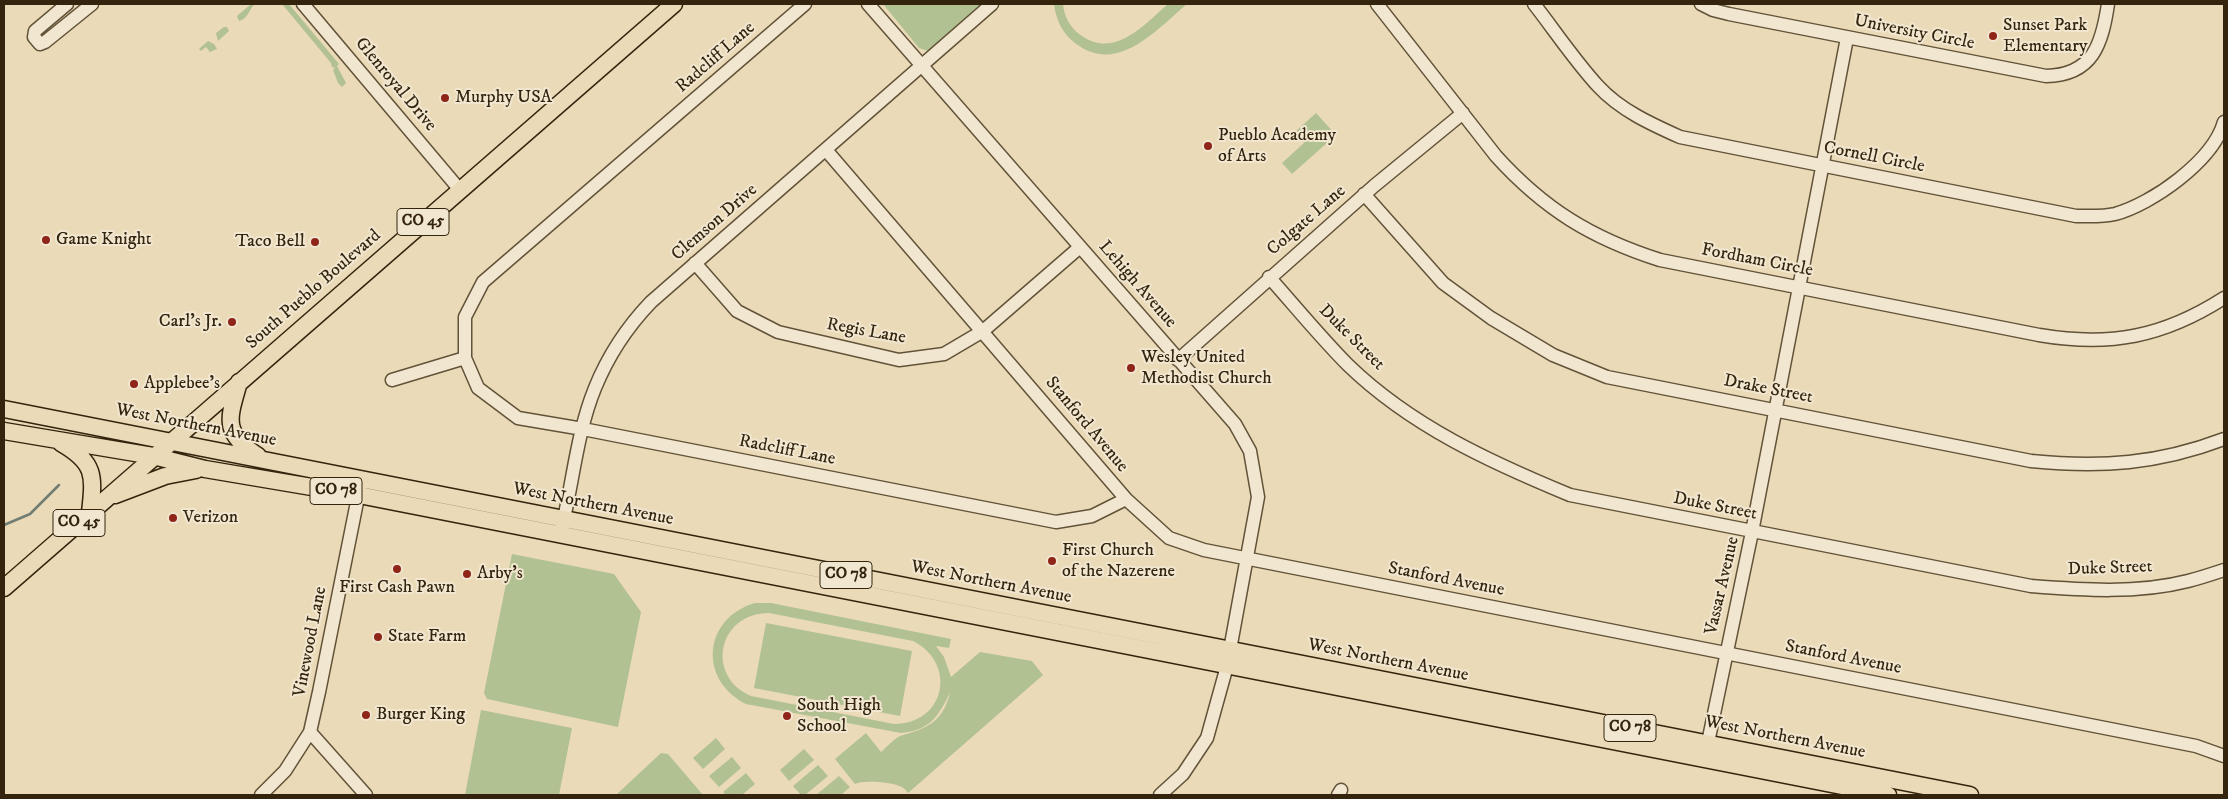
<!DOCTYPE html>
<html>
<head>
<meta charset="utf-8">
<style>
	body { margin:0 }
	#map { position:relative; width:2228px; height:799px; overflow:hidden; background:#eadab8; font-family:"IM FELL DW Pica",serif }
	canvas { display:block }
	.frame { position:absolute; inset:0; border:5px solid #34240d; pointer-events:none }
</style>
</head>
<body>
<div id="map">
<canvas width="2228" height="799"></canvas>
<div class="frame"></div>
</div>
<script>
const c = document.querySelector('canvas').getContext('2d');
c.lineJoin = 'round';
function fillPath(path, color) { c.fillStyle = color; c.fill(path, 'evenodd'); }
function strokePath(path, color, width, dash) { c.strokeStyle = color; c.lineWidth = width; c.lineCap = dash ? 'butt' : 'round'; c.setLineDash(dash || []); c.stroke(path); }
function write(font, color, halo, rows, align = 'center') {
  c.font = font + ' "IM FELL DW Pica",serif'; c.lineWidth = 4; c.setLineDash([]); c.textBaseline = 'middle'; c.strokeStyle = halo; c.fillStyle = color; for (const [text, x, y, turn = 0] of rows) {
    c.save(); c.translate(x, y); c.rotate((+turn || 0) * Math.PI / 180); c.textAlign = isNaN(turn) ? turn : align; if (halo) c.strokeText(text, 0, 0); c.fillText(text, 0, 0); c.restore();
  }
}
fillPath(new Path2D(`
	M251,4H255C249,9 248,19 239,21L237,16Z
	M282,4H289L339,64L337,66L346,83L342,87L338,83L333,70L335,68L332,67L331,63Z
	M883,4H981L928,51L919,48Z
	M1054,4H1063C1064,17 1071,29 1082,36C1115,59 1145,24 1168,4H1187C1156,30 1117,76 1075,43C1062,33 1056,20 1054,4Z
	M224,27H227L229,31L218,41L216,33Z
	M208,41L214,44L217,49L210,52L206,47L201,51L199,49Z
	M1316,113L1336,135L1292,174L1282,163L1304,143L1295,132Z
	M512,554L614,574L641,612L618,727L487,699L484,693Z
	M755,603H771L951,639L949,648L936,646L944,657L951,677L980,652L1032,661L1043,675L908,793C906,790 903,787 899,786C891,782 863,780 855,784L835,759L866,733L881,752C887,747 895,737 903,735C928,728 943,721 950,693C938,716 931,730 901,733L746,704C698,680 703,618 755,603ZM769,613L913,641C958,664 945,724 894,724L751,696C705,676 718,613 769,613Z
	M766,623L912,651L900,716L754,688Z
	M481,710L572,728L559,795H465Z
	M716,738L725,749L703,769L693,758Z
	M804,749L814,760L789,781L780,770Z
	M661,753L668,754L703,795H616Z
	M732,757L741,768L719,787L709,776Z
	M818,765L828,776L805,795H801L793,786Z
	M746,773L755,784L742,795H726L723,792Z
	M839,776L850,787L841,795H816Z`), '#b2c192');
strokePath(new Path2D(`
	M4,525L30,514L59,485`), '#717d72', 2.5);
const minor = new Path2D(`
	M67,4L35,31L34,37L40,44L45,42L92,4
	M303,4L460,190
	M868,4L1235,424L1250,451L1258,497L1227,666L1207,738L1183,774L1160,795
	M1377,4L1496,156C1544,209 1591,238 1660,260L2039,335C2110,347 2163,337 2224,298
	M1534,4C1555,31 1575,61 1598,86C1620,110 1651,124 1680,137L2076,216C2089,216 2102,217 2115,214C2152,204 2213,161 2224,122
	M1701,4L1713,10L1729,14L2046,76C2093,75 2102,44 2108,4
	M826,150L1126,499L1169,538L1204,550L2196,746L2224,756
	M1364,194L1443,283L1491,318L1553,355L1607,377L2031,461C2101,468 2158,464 2224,439
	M695,263L737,311L778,332L899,360L944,354L983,331L1080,247
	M1269,277C1295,306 1321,338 1348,365C1411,426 1490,462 1570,495L2031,586C2083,590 2137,594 2188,581C2200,578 2212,574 2224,570
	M465,358V317L483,282L805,4
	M1178,360L1374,186L1463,113
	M392,380L465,358L478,388L518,418L583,429L1056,522L1092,516L1126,499
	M562,527C573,482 577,432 595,388C608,356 628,326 651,302L992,4
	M310,732L366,795
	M1706,752L1752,532L1847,38
	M261,795L285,771L310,732L319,692L360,487
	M1338,795L1341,790`);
const major = new Path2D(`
	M239,382C229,418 221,432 258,456
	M4,409L1970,795
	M4,431L153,456L205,469L359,495L1888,795
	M61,443C96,463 94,476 90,513
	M115,495L165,476L196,470
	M4,588L674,4`);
strokePath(minor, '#625238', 15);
strokePath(major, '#34240d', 19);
strokePath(minor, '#f1e7d1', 12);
strokePath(major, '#eadab8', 16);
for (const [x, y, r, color] of [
	[1993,36,5,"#8f2418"],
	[445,98,5,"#8f2418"],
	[1208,146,5,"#8f2418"],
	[46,240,5,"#8f2418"],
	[315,242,5,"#8f2418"],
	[232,322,5,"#8f2418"],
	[1131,368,5,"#8f2418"],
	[134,384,5,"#8f2418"],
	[173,518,5,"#8f2418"],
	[1052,561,5,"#8f2418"],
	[397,569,5,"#8f2418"],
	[467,574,5,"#8f2418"],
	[378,637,5,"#8f2418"],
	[366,715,5,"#8f2418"],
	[787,716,5,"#8f2418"]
]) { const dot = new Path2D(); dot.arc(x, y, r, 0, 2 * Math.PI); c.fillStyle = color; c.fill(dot); strokePath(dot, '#f1e7d1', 2); }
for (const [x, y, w] of [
	[423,222,52],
	[336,491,52],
	[79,523,52],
	[846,575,52],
	[1630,728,52]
]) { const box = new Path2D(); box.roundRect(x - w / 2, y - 13.5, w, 27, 4); c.fillStyle = '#f1e7d1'; c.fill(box); strokePath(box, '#34240d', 1); }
write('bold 16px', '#34240d', null, [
	["CO 45",423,222],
	["CO 78",336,491],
	["CO 45",79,523],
	["CO 78",846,575],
	["CO 78",1630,728]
]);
write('18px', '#34240d', '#f1e7d1', [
	["Sunset Park",2003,26],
	["Elementary",2003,47],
	["Murphy USA",455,98],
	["Pueblo Academy",1218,136],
	["of Arts",1218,157],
	["Game Knight",56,240],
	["Taco Bell",305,242,"right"],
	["Carl's Jr.",222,322,"right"],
	["Wesley United",1141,358],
	["Methodist Church",1141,379],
	["Applebee's",144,384],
	["Verizon",183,518],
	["First Church",1062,551],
	["of the Nazerene",1062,572],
	["Arby's",477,574],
	["First Cash Pawn",397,588,"center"],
	["State Farm",388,637],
	["South High",797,706],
	["School",797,727],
	["Burger King",376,715]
], 'left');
write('18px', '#34240d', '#f1e7d1', [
	["University Circle",1914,33,11],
	["Radcliff Lane",716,58,-41],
	["Glenroyal Drive",395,85,50],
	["Cornell Circle",1874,158,11],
	["Colgate Lane",1307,221,-41],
	["Clemson Drive",715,223,-41],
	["Fordham Circle",1757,261,11],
	["Lehigh Avenue",1137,285,49],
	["South Pueblo Boulevard",314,290,-41],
	["Regis Lane",866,332,10],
	["Duke Street",1351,338,45],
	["Drake Street",1768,390,11],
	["Stanford Avenue",1086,425,50],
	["West Northern Avenue",196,426,11],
	["Radcliff Lane",787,451,11],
	["West Northern Avenue",593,505,11],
	["Duke Street",1715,507,11],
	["Duke Street",2110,569,-2],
	["Stanford Avenue",1446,580,11],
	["West Northern Avenue",991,583,11],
	["Vassar Avenue",1723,586,-77],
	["Vinewood Lane",311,642,-79],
	["Stanford Avenue",1843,658,11],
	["West Northern Avenue",1388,661,11],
	["West Northern Avenue",1785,738,11]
]);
</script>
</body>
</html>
